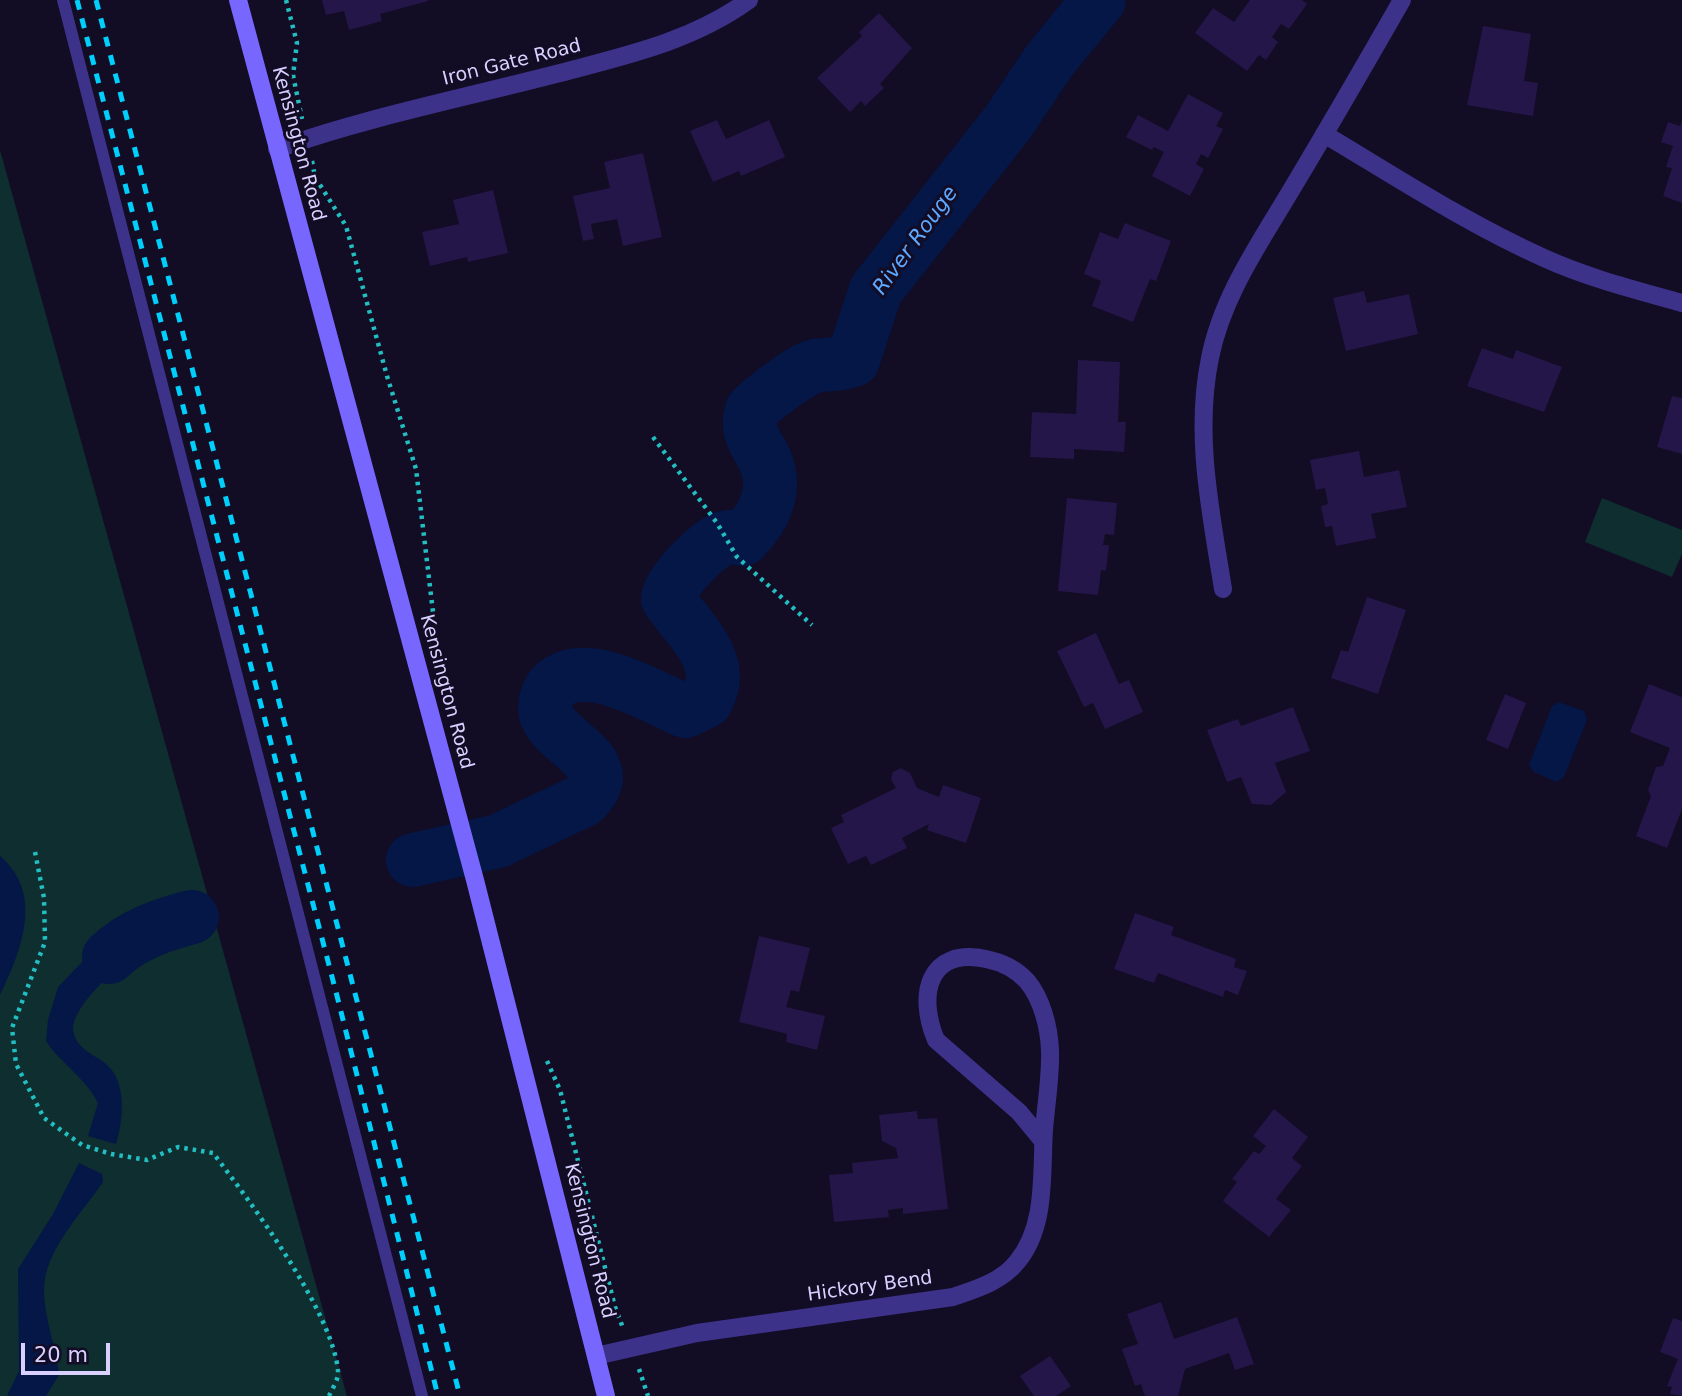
<!DOCTYPE html>
<html>
<head>
<meta charset="utf-8">
<style>
	body { margin:0 }
	#map { position:relative; width:1682px; height:1396px; overflow:hidden; background:#120c25; font-family:"DejaVu Sans",sans-serif }
	canvas { display:block }
	.scale { position:absolute; left:21px; top:1343px; width:89px; height:32px; box-sizing:border-box; border:4px solid #d9d0ff; border-top:0; padding-left:9px; font-size:21px; line-height:24px; white-space:nowrap; color:#d9d0ff; -webkit-text-stroke:5px #120c25; paint-order:stroke }
</style>
</head>
<body>
<div id="map">
<canvas width="1682" height="1396"></canvas>
<div class="scale">20 m</div>
</div>
<script>
const c = document.querySelector('canvas').getContext('2d');
c.lineJoin = 'round';
function fillPath(path, color) { c.fillStyle = color; c.fill(path, 'evenodd'); }
function strokePath(path, color, width, dash) { c.strokeStyle = color; c.lineWidth = width; c.lineCap = dash ? 'butt' : 'round'; c.setLineDash(dash || []); c.stroke(path); }
function write(font, color, halo, rows, align = 'center') {
  c.font = font + ' "DejaVu Sans",sans-serif'; c.lineWidth = 6; c.setLineDash([]); c.textBaseline = 'middle'; c.strokeStyle = halo; c.fillStyle = color; for (const [text, x, y, turn = 0] of rows) {
    c.save(); c.translate(x, y); c.rotate((+turn || 0) * Math.PI / 180); c.textAlign = isNaN(turn) ? turn : align; if (halo) c.strokeText(text, 0, 0); c.fillText(text, 0, 0); c.restore();
  }
}
fillPath(new Path2D(`
	M0,150L347,1396H0Z
	M1602,498L1682,530V554L1672,577L1585,542Z`), '#0e2e30');
fillPath(new Path2D(`
	M1559,702L1584,711L1587,720L1564,777L1556,782L1534,772L1529,765L1552,706Z
	M0,856C44,893 22,950 0,995Z
	M172,914L179,940C167,944 154,947 143,951C123,960 66,1010 74,1034C78,1051 99,1056 109,1067C127,1085 123,1122 116,1144L88,1136L98,1103C85,1077 61,1064 46,1041L48,1020L58,987L81,963L110,937L144,921Z
	M79,1163L102,1174L103,1182C82,1213 44,1251 44,1290C44,1318 56,1347 59,1375L46,1396H7L19,1371L18,1269L53,1214Z`), '#041746');
strokePath(new Path2D(`
	M413,860L498,841L584,800C591,792 599,782 595,771C586,748 556,738 546,715C543,706 547,691 554,685C587,656 652,697 685,711L706,701C729,662 689,630 668,599C669,582 710,541 727,537C731,536 739,538 743,539C764,518 778,490 765,460C756,442 745,432 752,410C761,400 803,368 815,366C829,364 839,365 853,360L876,290L1009,121L1049,61L1099,0
	M109,957C132,935 161,925 192,917`), '#041746', 54);
fillPath(new Path2D(`
	M322,0H428V1L380,14L382,21L349,30L344,11L326,15Z
	M1250,0H1302L1307,4L1289,29L1281,24L1272,37L1278,42L1266,60L1259,55L1247,71L1195,33L1213,8L1234,22Z
	M879,13L912,48L880,84L884,88L865,106L861,101L850,112L817,78L862,36L859,32Z
	M1483,26L1531,34L1524,81L1538,83L1533,116L1467,105Z
	M1188,94L1223,113L1216,126L1223,129L1208,158L1201,154L1196,164L1204,169L1190,196L1152,176L1164,152L1154,147L1152,150L1126,137L1138,115L1168,131Z
	M717,120L726,139L769,120L785,157L741,176L739,171L713,182L690,131Z
	M1682,121V203L1663,196L1672,168L1666,167L1673,146L1661,142L1668,122L1680,126Z
	M643,153L662,237L623,246L617,219L591,224L594,239L583,241L573,196L610,188L604,162Z
	M493,190L508,253L468,262L467,257L430,266L422,232L459,224L453,200Z
	M1125,223L1171,241L1156,281L1150,279L1133,322L1092,306L1101,281L1084,274L1100,232L1118,239Z
	M1364,291L1367,303L1409,294L1418,334L1346,351L1333,298Z
	M1482,348L1513,359L1516,350L1562,367L1544,412L1467,386Z
	M1078,360L1120,362L1118,422H1126L1124,452L1074,449V459L1030,457L1032,412L1076,414Z
	M1672,396L1682,398V454L1657,447Z
	M1359,451L1364,477L1399,470L1407,507L1371,514L1376,538L1336,546L1332,526L1325,527L1321,506L1328,504L1325,488L1316,490L1310,460Z
	M1067,498L1117,503L1114,535L1105,534L1103,545H1109L1106,571L1101,570L1098,595L1058,591Z
	M1367,597L1406,610L1378,694L1331,678L1341,650L1348,652Z
	M1096,633L1119,684L1129,680L1143,712L1105,729L1093,703L1084,707L1057,651Z
	M1649,684L1682,697V809L1667,848L1636,836L1651,796L1648,790L1656,767L1663,766L1670,748L1630,732Z
	M1505,694L1526,703L1508,749L1486,740Z
	M1293,707L1310,751L1275,763L1286,792L1271,805L1252,804L1241,777L1227,782L1207,730L1238,719L1241,726Z
	M901,768L910,773L917,788L939,797L943,785L981,798L966,843L927,830L929,824L902,838L907,848L871,865L866,856L848,864L831,828L844,822L841,815L896,788L891,779L893,772Z
	M1135,913L1174,927L1171,935L1236,959L1234,967L1247,971L1238,995L1225,990L1223,997L1158,973L1154,983L1114,969Z
	M759,936L810,948L799,992L791,990L786,1007L825,1016L817,1050L786,1042L787,1034L739,1022Z
	M1274,1109L1308,1137L1292,1158L1302,1166L1276,1199L1291,1210L1269,1237L1223,1201L1237,1182L1232,1179L1254,1151L1259,1154L1266,1146L1253,1136Z
	M917,1111L918,1119L937,1118L948,1209L903,1214V1208L888,1210L889,1217L834,1222L829,1175L853,1173L852,1163L898,1158L896,1148L882,1141L879,1115Z
	M1161,1302L1174,1339L1237,1317L1254,1364L1235,1370L1229,1353L1185,1369L1178,1396H1145L1141,1384L1135,1386L1122,1349L1138,1344L1127,1314Z
	M1673,1318L1682,1321V1396L1670,1394L1672,1387L1667,1386L1678,1359L1660,1352Z
	M1050,1356L1071,1386L1056,1396H1034L1020,1376Z`), '#241648');
strokePath(new Path2D(`
	M286,0L297,43L293,75L302,119
	M312,161L315,177L346,226L387,376L416,469L435,629
	M653,437L717,523L737,557L812,625
	M35,852L44,898L45,942L12,1028L16,1064L44,1118L82,1145L111,1154L147,1160L178,1147L213,1153C250,1201 333,1312 338,1371C339,1379 332,1389 329,1396
	M547,1061L560,1090L615,1307L623,1328
	M639,1369L648,1396`), '#22bec1', 4.5, [3.5, 5]);
strokePath(new Path2D(`
	M63,0L422,1396`), '#3c3289', 12);
strokePath(new Path2D(`
	M1324,134C1396,177 1468,224 1544,258C1588,278 1636,290 1682,303
	M277,149C368,117 463,98 556,74C624,56 691,42 749,0
	M1223,589C1211,513 1194,435 1210,358C1222,296 1261,241 1293,187C1330,125 1366,63 1402,0
	M596,1356L697,1333L953,1297C976,1289 1001,1282 1017,1262C1047,1226 1041,1173 1044,1130C1046,1104 1051,1076 1050,1050C1049,1027 1042,999 1027,981C1016,969 1001,962 986,959C928,947 917,995 936,1040L1019,1112L1043,1141`), '#3c3289', 18);
strokePath(new Path2D(`
	M238,0L475,880L606,1396`), '#7767ff', 18);
strokePath(new Path2D(`
	M77,0L336,992L438,1396
	M96,0L460,1396`), '#00cefb', 5, [10, 9]);
write('19px', '#d9d0ff', '#120c25', [
	["Iron Gate Road",512,63,-14],
	["Kensington Road",298,144,75],
	["Kensington Road",446,692,75],
	["Kensington Road",589,1241,76],
	["Hickory Bend",870,1287,-8]
]);
write('italic 21px', '#5ea8ff', '#120c25', [
	["River Rouge",916,241,-54]
]);
</script>
</body>
</html>
